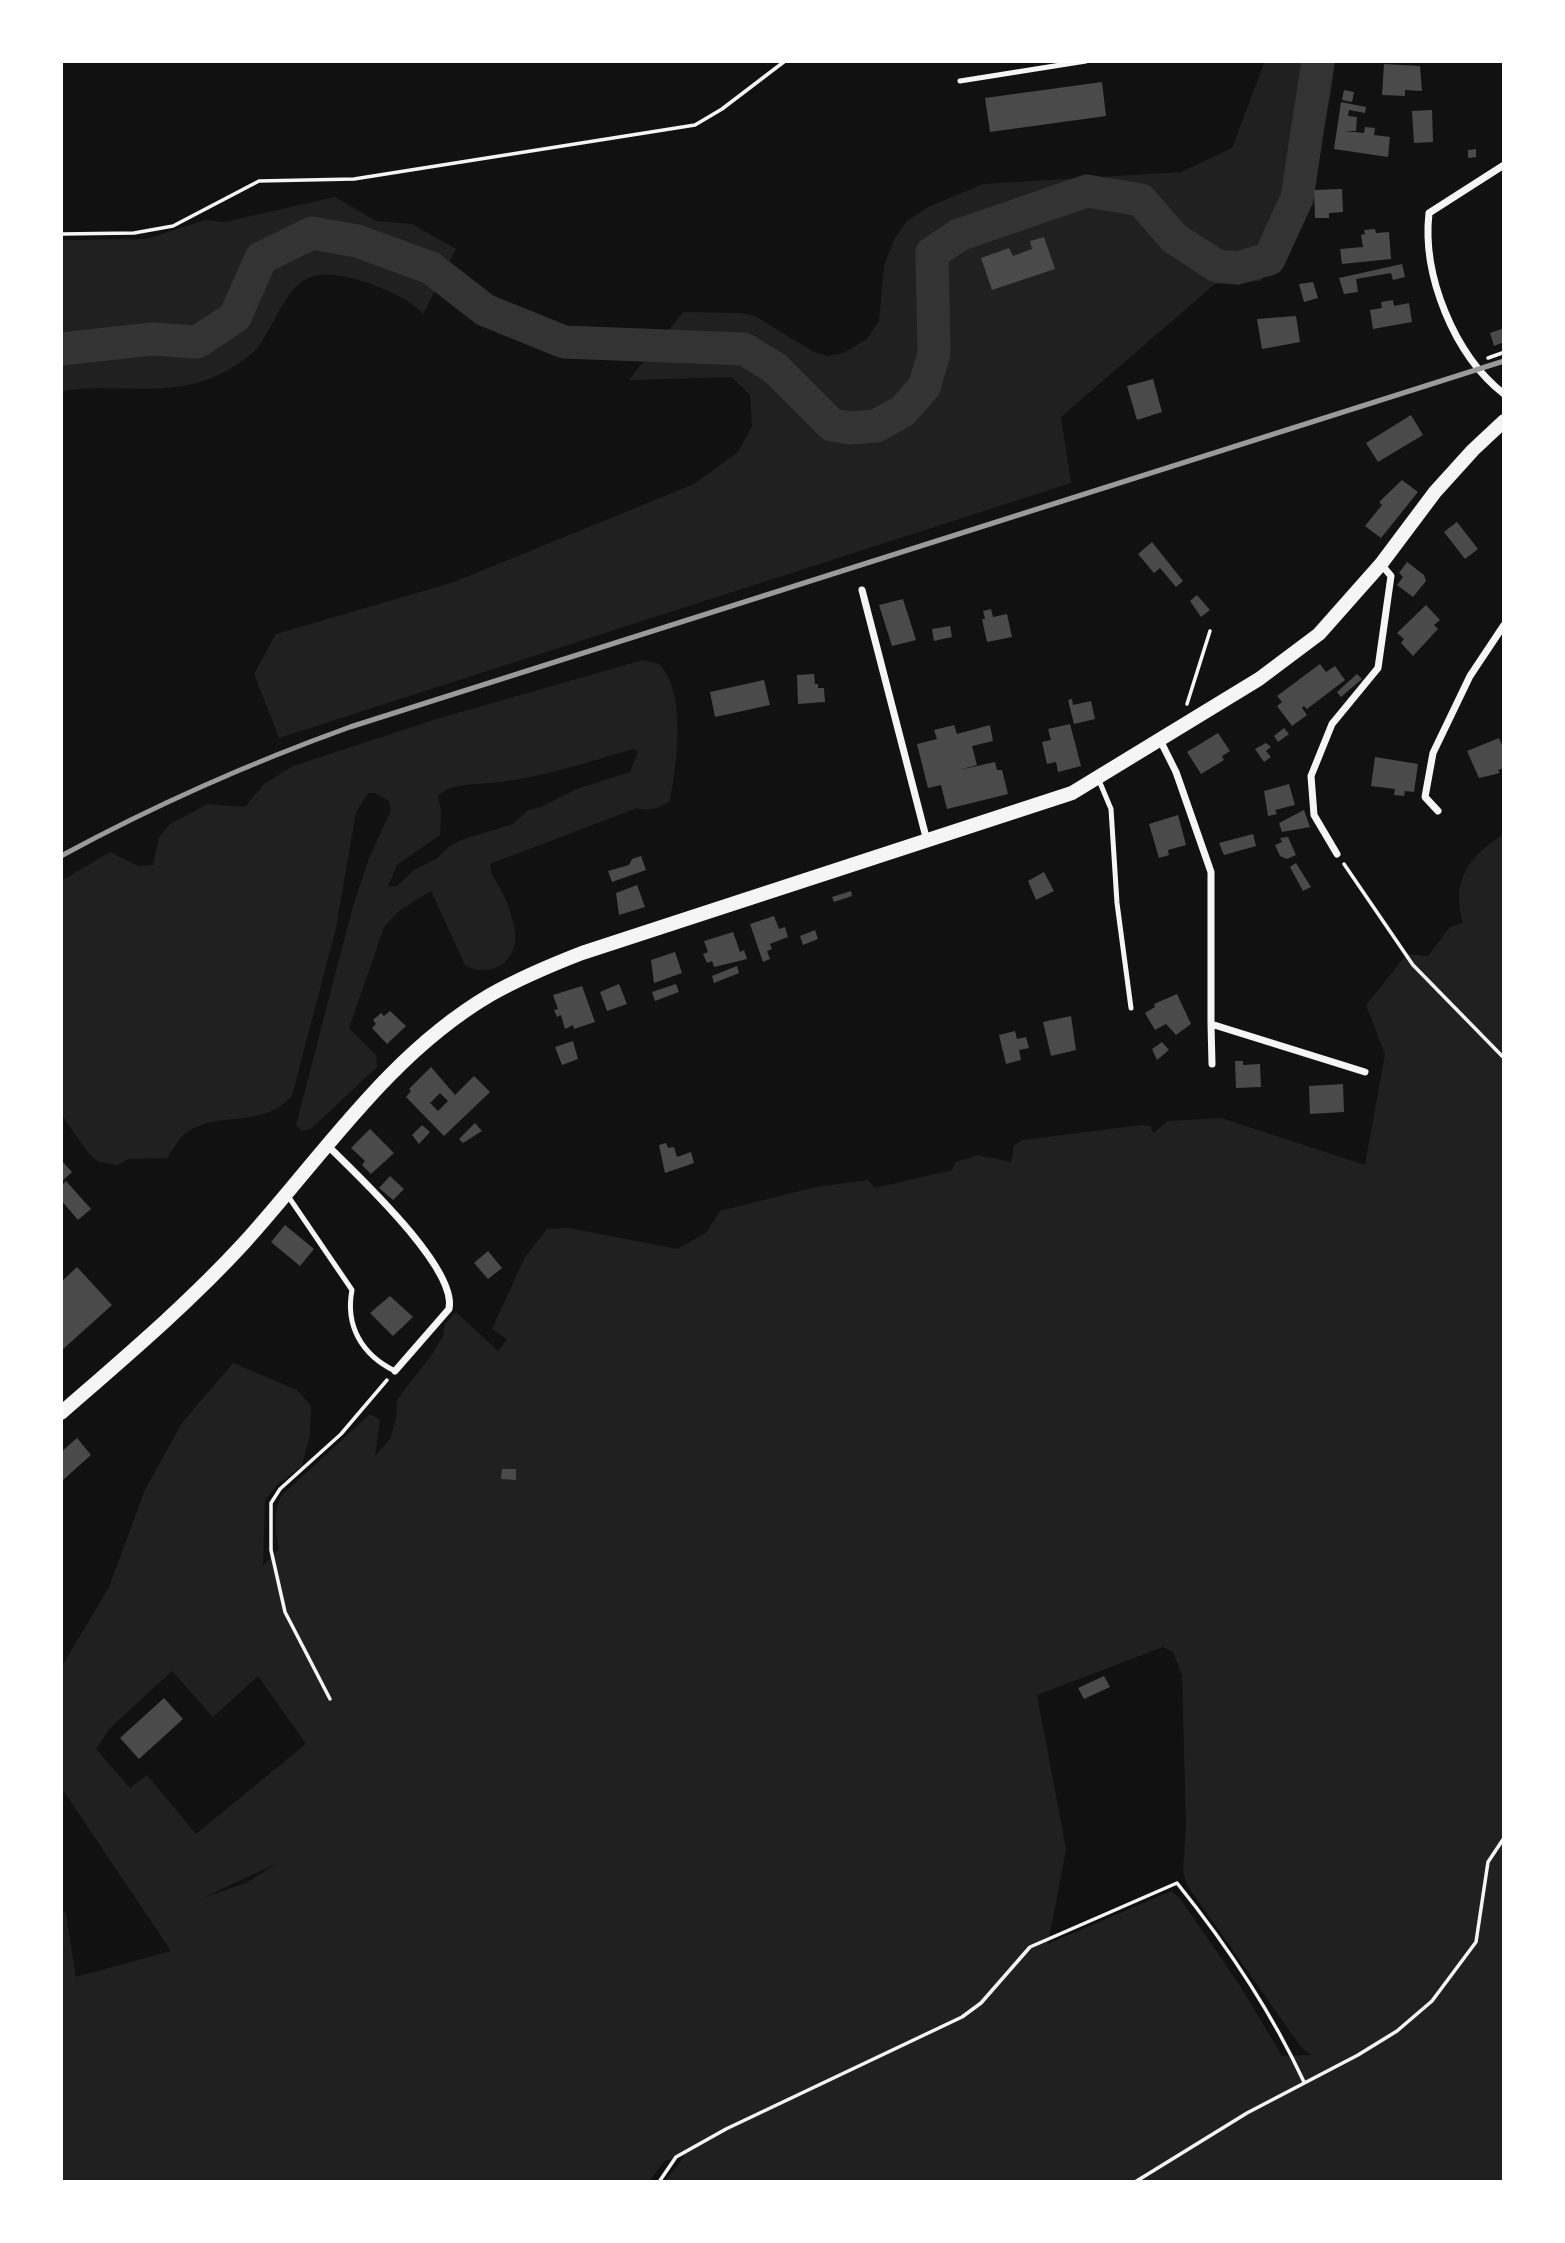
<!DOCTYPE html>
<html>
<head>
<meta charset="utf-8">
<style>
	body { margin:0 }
	#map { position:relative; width:1565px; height:2243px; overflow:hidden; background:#111; font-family:Inter,sans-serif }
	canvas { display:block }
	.frame { position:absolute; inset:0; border:63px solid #fff; pointer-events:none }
</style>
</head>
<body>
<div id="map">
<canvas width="1565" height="2243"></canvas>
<div class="frame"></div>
</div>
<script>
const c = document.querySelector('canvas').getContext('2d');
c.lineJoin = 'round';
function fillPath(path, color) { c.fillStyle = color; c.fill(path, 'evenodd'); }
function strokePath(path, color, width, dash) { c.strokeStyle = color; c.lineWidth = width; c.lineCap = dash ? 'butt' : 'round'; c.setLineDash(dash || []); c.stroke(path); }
fillPath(new Path2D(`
	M1265,61H1335C1328,138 1298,214 1261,281L1215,284L1061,417L1071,483L279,738L254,674L276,634L454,582L694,484L738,452L752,426L750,395L732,377L629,380L683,312L740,313L755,316L814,352L827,356L843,353L867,339L879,321L884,266L894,240L906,222L928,207L983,184L1181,172L1232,148Z
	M335,197L376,221L412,224L456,249L423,314C411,300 385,289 368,283C294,258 293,291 261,343C251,358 225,373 209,379C161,397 111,383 61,391V240L146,239L205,220L224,222Z
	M643,660L659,664C687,692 677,765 670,801C659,808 650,812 637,808L490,864C490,877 499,883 503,894C508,904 513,920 515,931C519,961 491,980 465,965L431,891L400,910L384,927L349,1028L376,1055L377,1067L312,1128L302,1131L296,1125L353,906L369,858L391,810L388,800L375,793H368L356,812L336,928L292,1096C263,1129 220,1110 187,1132C179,1137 173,1150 167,1158L129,1159L118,1165L99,1162L89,1154L61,1114V881L110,852L138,866L153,865L159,837L170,824L208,804L245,807L264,784L293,766L440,718ZM634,749L638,752L630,772L577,789L541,807L528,810L513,824L464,839L450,846L436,859L414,870L396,887L388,886L397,865L440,835L441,811L438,796C451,783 472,785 490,783C538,779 587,762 634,749Z
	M1504,834V2182H664L685,2156L664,2161L649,2182H61V1914L66,1913L76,1977L171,1951L61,1787V1668L109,1587L145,1490L182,1423L233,1363L297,1390L311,1406L310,1434L302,1466L278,1484L265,1500L263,1566L279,1549C275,1529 273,1514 281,1496L370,1414L380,1420L375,1456L390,1439L396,1419L397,1400L432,1354L443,1336L445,1324L456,1312L498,1351L507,1339L492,1329L525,1257L547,1229L569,1228L677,1249L706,1233L720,1211L816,1187L868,1180L875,1188L952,1170L956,1162L978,1155L1011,1162L1014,1145L1023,1140L1142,1125L1150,1126L1153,1133L1168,1121L1221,1118L1365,1165L1385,1054L1366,1005L1407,954L1428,956L1450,927L1463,923C1451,880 1468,857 1504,834ZM1163,1647L1173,1652L1182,1675L1186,1825L1183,1872L1187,1885L1301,2047L1311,2055L1282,2056L1239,1984L1179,1897L1171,1891L1048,1944L1066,1849L1037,1695ZM172,1671L213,1717L258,1676L306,1744L196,1834L147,1775L130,1788L96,1749L110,1728ZM276,1864L246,1883L202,1898Z`), '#202020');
strokePath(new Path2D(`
	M61,349L152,339L197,342L235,317L261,258L312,233L357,241L431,268L485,310L564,342L744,349L775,368L832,425L850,428L876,426L903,411L924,387L934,354L932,253L959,235L1087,191L1141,200L1174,238L1217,266L1237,268L1269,259L1297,198L1318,61`), '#333', 33);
fillPath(new Path2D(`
	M1384,64L1420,66L1422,91L1405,90V96L1382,95Z
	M1102,82L1106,116L990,132L985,98Z
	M1344,90L1354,92L1352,102L1342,100Z
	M1341,102L1366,107L1365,113L1349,110L1348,116L1357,117L1356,131H1344L1364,133L1365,127L1375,128L1374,135L1390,137L1388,157L1334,149Z
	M1432,110L1433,142L1414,143L1412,111Z
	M1476,149V157L1468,158V150Z
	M1342,189L1343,212L1329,213V218H1315L1314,190Z
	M1375,229L1376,233L1389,232L1391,259L1342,264L1340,249L1363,247L1361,235L1365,234L1364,230Z
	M1044,237L1055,269L992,290L981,258L1009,248L1013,256L1032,249L1030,241Z
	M1402,264L1405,277L1393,280L1391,273L1356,279L1358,292L1344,294L1339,278Z
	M1313,282L1318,298L1304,302L1299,284Z
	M1393,300L1394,306L1409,303L1412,322L1373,329L1370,310L1382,308L1381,302Z
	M1296,316L1300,342L1262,349L1257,319Z
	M1504,328V342L1494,346L1490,333Z
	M1153,379L1162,412L1137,420L1127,386Z
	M1411,415L1423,435L1378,462L1366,443Z
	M1402,480L1418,492L1381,538L1365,526L1382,505L1379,502Z
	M1457,522L1478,549L1465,559L1444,532Z
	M1152,542L1183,581L1176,587L1160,568L1154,573L1138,554Z
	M1407,562L1424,575L1426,581L1413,597L1397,585L1403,577L1399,573Z
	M1197,595L1210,610L1201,617L1190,601Z
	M903,599L916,640L892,646L879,605Z
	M1426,605L1440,620L1434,625L1438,629L1413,656L1401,643L1404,639L1397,633Z
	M991,609L993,617L1007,614L1012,637L987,642L982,619H985L983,611Z
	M950,626L952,637L934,641L932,629Z
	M1320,664L1326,672L1335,666L1345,680L1307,709L1304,706L1302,708L1307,715L1292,726L1277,706L1282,702L1277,696Z
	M814,674L815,684H818V688H824L825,702L798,704L797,675Z
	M1357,674L1362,679L1341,697L1337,692Z
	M764,680L770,705L715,717L710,692Z
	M1072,699L1073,705L1091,701L1095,719L1074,724L1068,700Z
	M1070,724L1081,766L1058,772L1056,762L1047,764L1042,742L1051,740L1048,729Z
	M954,725L957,734L990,725L993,741L972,746L977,765L959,770L995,762L997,770H1002L1008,794L947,809L941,785L928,788L917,744L937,739L934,730Z
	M1284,728L1289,734L1278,742L1274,736Z
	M1218,733L1230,751L1222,756L1224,760L1201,774L1187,752Z
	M1499,738L1504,750V768L1498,770L1500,773L1479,778L1467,751Z
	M1266,743L1271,747L1266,751L1271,757L1264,762L1255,749Z
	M1375,757L1418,764L1414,792L1405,791L1404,796L1394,795L1395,789L1371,786Z
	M1289,784L1295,805L1275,810L1277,814L1268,816L1264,791Z
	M1304,810L1310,827L1282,832L1279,823Z
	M1178,815L1186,845L1168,850L1169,855L1159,858L1149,824Z
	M1253,834L1256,846L1224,855L1219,843Z
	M1288,837L1296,855L1287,859L1280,856L1275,845L1282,842L1280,838Z
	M641,856L646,870L612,882L608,871L629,865L632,859Z
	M1296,863L1311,887L1303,891L1290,867Z
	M1044,872L1054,891L1036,900L1028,881Z
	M637,885L645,907L619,915L616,893Z
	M851,891L852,896L834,902L832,897Z
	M774,916L779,929L785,927L788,937L770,944L772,949L767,951L770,959L763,962L750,924Z
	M815,930L818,939L803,945L800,936Z
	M733,932L740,952L744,950L747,959L714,967L712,961L707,963L703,954L708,952L704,941Z
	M675,952L682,973L654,983L651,960Z
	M737,966L739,973L714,983L712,976Z
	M619,984L627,1004L607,1011L600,992Z
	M676,984L679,992L655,1001L652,992Z
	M582,986L595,1022L574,1029L573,1025L565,1029L561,1015L557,1017L554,1010L558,1009L553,995Z
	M1177,994L1191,1024L1176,1035L1166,1024L1155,1030L1145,1013L1155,1007L1154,1004Z
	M390,1011L406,1026L387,1044L372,1028L376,1024L373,1020L381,1013L384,1016Z
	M1071,1016L1076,1050L1051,1056L1043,1022Z
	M1015,1031L1017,1039L1026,1037L1029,1048L1019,1050L1021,1060L1006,1064L999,1035Z
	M573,1041L578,1059L562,1065L555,1047Z
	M1162,1042L1169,1050L1157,1060L1152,1049Z
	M1235,1061H1243V1065L1260,1064L1261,1087L1236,1088Z
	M431,1067L455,1095L474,1076L490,1092L444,1136L406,1097L411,1091L409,1089ZM440,1093L448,1101L438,1111L430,1103Z
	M1343,1084L1344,1112L1310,1114L1309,1086Z
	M475,1123L482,1131L463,1143L459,1139Z
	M422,1125L430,1132L419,1144L412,1135Z
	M370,1129L394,1153L371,1174L362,1165L365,1161L351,1148Z
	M666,1143L668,1148L674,1147L677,1157L691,1152L694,1163L665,1173L659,1145Z
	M61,1160L72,1172L61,1182Z
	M390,1176L404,1189L393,1200L379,1188Z
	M66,1181L91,1209L78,1220L61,1200V1186Z
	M285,1225L314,1249L300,1266L271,1242Z
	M488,1251L502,1268L488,1279L474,1263Z
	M77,1267L112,1305L61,1351V1282Z
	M390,1296L413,1317L393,1336L370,1313Z
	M77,1438L91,1455L63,1480L61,1452Z
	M502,1469H516V1480L501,1479Z
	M1104,1676L1110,1687L1084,1699L1078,1688Z
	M164,1698L183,1719L139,1759L120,1738Z`), '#4a4a4a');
strokePath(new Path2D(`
	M61,234L134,233L173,226L259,181L354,179L695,125L722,109L785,61
	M1488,358L1502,353
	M1187,704L1210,631
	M1344,864L1413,965L1504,1058
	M330,1699L285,1612L271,1550V1503L280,1489L341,1434L387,1380
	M659,2182L676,2157L726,2129L962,2017L981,2003L1030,1947L1177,1883C1226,1944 1271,2011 1304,2082
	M1135,2182L1247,2113L1358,2055L1397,2031L1432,2001L1476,1942L1488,1862L1504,1838`), '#f5f5f5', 3.5);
strokePath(new Path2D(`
	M960,81L1086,61
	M1098,778L1111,809L1117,903L1131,1008
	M288,1196L352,1290C345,1326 362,1355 395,1371`), '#f5f5f5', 5);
strokePath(new Path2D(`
	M1504,165L1429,213C1422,275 1454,355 1504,394
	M862,590L927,841
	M1160,740L1176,772L1211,872V1024L1365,1072
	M1438,811L1425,797L1433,753L1470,676L1504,625
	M1337,854L1314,815L1311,776L1332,724L1378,668L1391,576L1381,564
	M1211,1024L1212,1064
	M327,1145C355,1173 458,1268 449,1309L395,1371`), '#f5f5f5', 7);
strokePath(new Path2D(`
	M61,1413C124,1358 188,1304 244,1243C322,1157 388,1055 490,995C520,978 551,965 582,953L1072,793L1259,679L1319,634L1381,564L1435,492L1473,450L1504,421`), '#f5f5f5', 14);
strokePath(new Path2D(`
	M61,856C155,805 250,763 350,727L1504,361`), '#9a9a9a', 5);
</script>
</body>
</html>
